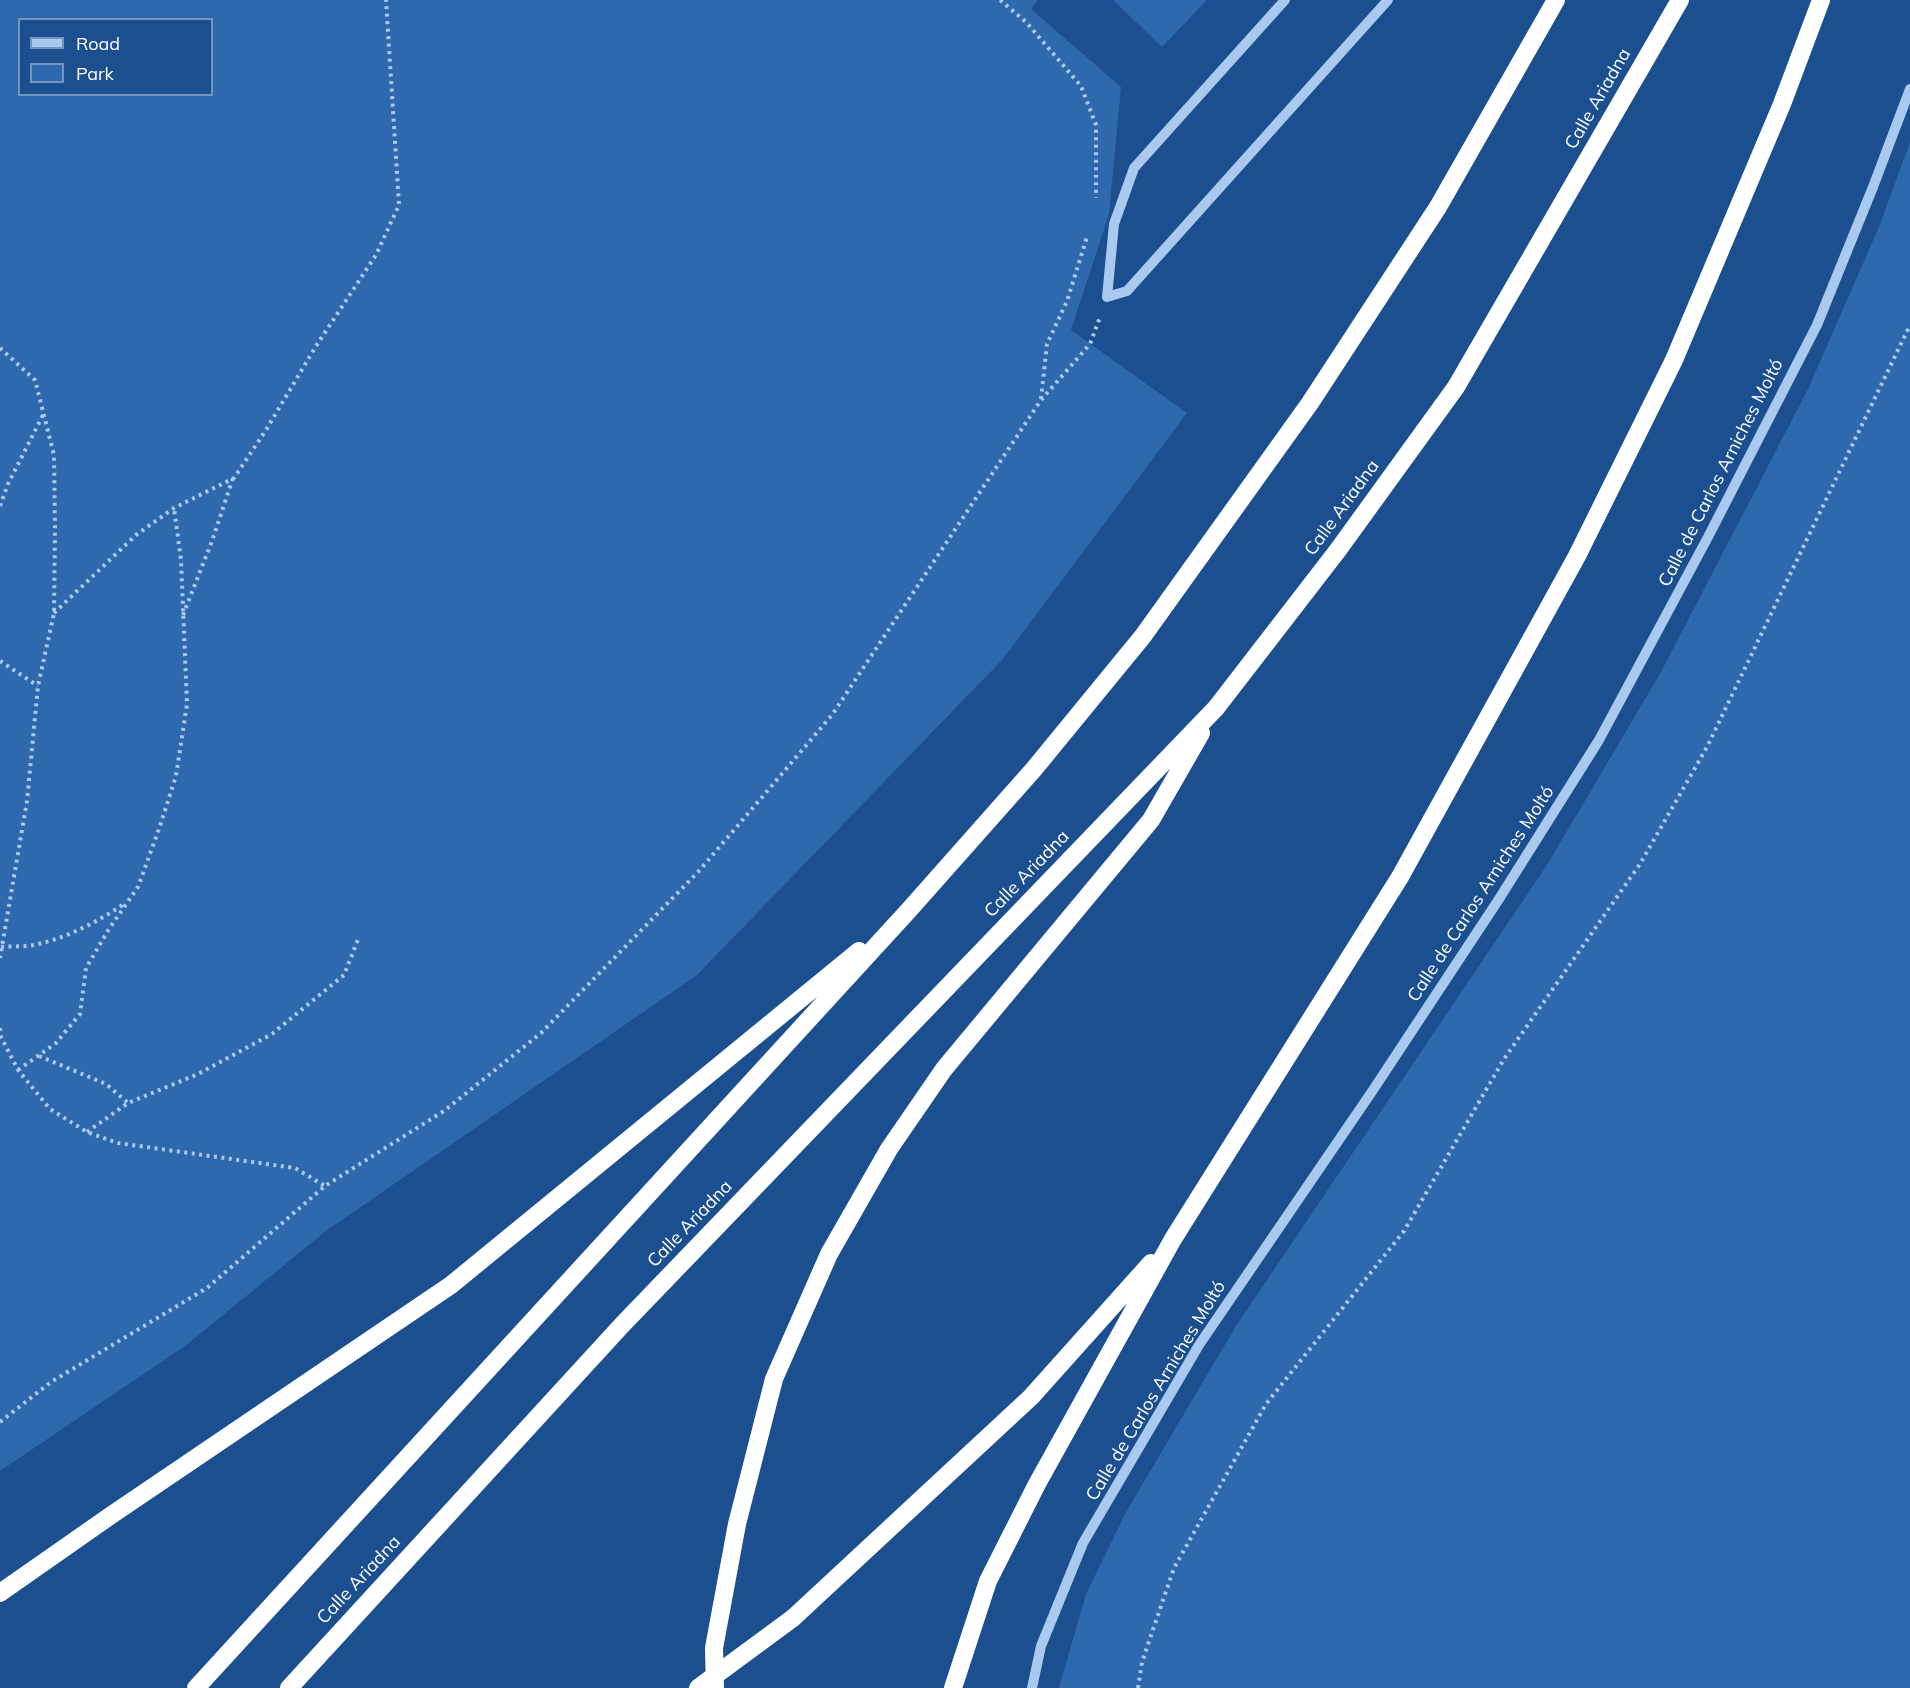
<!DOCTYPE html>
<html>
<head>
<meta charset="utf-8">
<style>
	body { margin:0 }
	#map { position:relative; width:1910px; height:1688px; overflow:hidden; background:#1b4f8f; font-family:Mulish,sans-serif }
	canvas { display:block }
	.legend { position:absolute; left:18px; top:18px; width:195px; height:78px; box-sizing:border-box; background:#1b4f8f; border:2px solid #7695bc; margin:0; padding:8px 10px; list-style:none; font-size:18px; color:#fff }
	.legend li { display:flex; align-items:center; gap:12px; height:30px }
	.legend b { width:30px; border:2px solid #7695bc }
</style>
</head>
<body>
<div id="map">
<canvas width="1910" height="1688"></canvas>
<ul class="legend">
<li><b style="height:8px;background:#a9c9ee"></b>Road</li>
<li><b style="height:16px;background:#2e69ad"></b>Park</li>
</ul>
</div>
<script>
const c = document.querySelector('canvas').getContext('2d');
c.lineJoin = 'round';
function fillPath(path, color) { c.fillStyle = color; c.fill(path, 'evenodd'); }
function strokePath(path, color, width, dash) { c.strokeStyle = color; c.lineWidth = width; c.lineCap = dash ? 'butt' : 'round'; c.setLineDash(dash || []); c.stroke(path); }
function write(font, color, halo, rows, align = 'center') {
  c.font = font + ' Mulish,sans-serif'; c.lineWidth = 4.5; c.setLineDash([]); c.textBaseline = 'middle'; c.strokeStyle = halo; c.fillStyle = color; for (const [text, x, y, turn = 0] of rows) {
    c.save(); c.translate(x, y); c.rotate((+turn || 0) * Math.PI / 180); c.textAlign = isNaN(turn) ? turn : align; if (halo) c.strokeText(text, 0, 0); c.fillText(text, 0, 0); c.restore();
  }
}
fillPath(new Path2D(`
	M0,0H1038L1031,9L1121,87L1109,214L1071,330L1187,413L1003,659L697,975L326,1231L185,1346L0,1471ZM20,20H212V94H20Z
	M1113,0H1207L1162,47Z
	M1910,142V1688H1059L1086,1594L1126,1512L1236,1326L1547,865L1661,672L1808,389L1879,227Z`), '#2e69ad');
strokePath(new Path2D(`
	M1000,0L1026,22L1081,86L1096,125V198
	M0,348L35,380L54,455L55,527L54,613L38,686L27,801L0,958
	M1041,399L1047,344L1067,301L1087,237
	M0,506L8,484L44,413
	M54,613L136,535L174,508L234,478L266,430L316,346L376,255L399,205L386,0
	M183,615L212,541L233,478
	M0,661L38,686
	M1,947C12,946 24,947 34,945C67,938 97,922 124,904
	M0,1028L1,1037L18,1070L50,1109L87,1132L118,1143L295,1168L325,1186
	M39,1056L106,1084L128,1103
	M18,1070L56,1043L80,1014L86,968L109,929L138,887L159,829L176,776L187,704L181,560L174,508
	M87,1132L128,1103L198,1074L272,1034L344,975L359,937
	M0,1422L51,1382L207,1288L325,1186L444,1111L541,1033L699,871L832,715L1041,400L1090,344L1100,317
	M1138,1688L1142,1662L1174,1568L1266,1404L1404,1231L1504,1059L1640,864L1707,747L1910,325`), '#a9c9ee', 4, [3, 4.5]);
strokePath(new Path2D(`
	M1285,0L1134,168L1114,224L1107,297L1127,291L1388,0
	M1032,1688L1041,1646L1083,1543L1199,1345L1373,1090L1499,899L1599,740L1708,537L1817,325L1873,187L1910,89`), '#a9c9ee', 10);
strokePath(new Path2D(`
	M0,1593L110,1516L451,1285L859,951
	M793,1618L1031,1397L1151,1263
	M196,1688L909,910L1034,769L1143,636L1310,403L1438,207L1556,0
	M289,1688L622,1325L1216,708L1338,550L1456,387L1680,0
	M715,1688L714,1648L737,1524L774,1379L829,1254L889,1149L944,1069L1151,820L1201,733
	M953,1688L988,1581L1037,1484L1173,1239L1400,877L1577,556L1674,360L1782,104L1821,0`), '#fff', 18);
strokePath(new Path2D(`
	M698,1688L793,1618`), '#fff', 18);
write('18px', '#fff', '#1b4f8f', [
	["Calle Ariadna",1598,99,-60],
	["Calle de Carlos Arniches Moltó",1721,473,-63],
	["Calle Ariadna",1342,508,-54],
	["Calle Ariadna",1027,874,-46],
	["Calle de Carlos Arniches Moltó",1481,894,-57],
	["Calle Ariadna",690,1224,-46],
	["Calle de Carlos Arniches Moltó",1156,1391,-59],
	["Calle Ariadna",359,1580,-47]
]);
</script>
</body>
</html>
